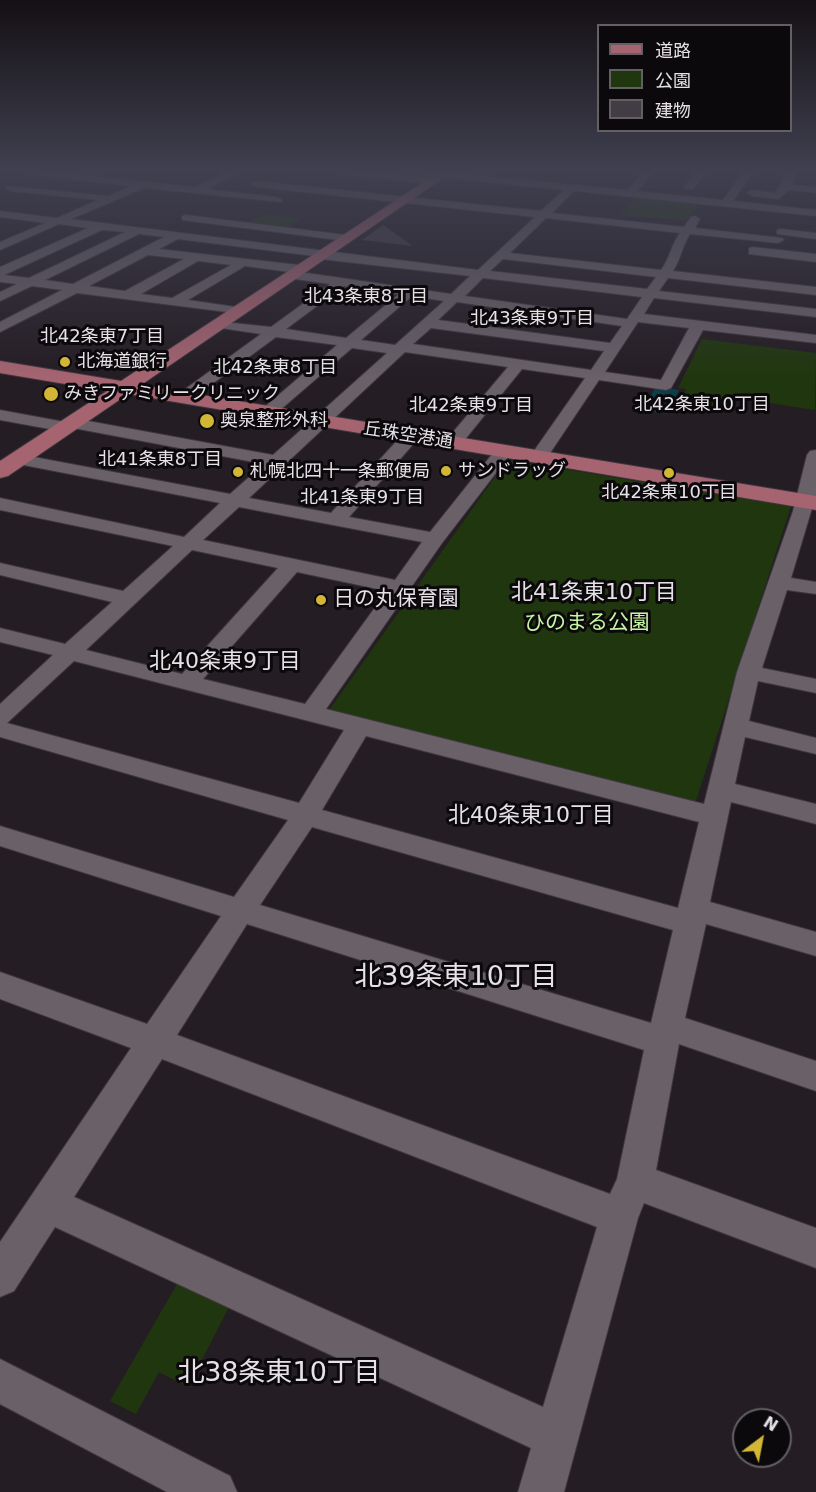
<!DOCTYPE html>
<html>
<head>
<meta charset="utf-8">
<style>
	body { margin:0 }
	#map { position:relative; width:816px; height:1492px; overflow:hidden; background:#251d24; font-family:"DejaVu Sans","Noto Sans JP",sans-serif }
	canvas { display:block }
	.legend { position:absolute; left:597px; top:24px; width:195px; height:108px; box-sizing:border-box; background:#0c090c; border:2px solid #635f63; margin:0; padding:8px 10px; list-style:none; font-size:18px; color:#e6e1e6 }
	.legend li { display:flex; align-items:center; gap:12px; height:30px }
	.legend b { width:30px; border:2px solid #635f63 }
	.north { position:absolute; left:732px; top:1408px; width:60px; height:60px; box-sizing:border-box; background:#0c090c; border:2px solid #635f63; border-radius:50%; rotate:32deg; font-size:16px; font-weight:700; line-height:24px; text-align:center; color:#e6e1e6 }
	.north::after { content:''; display:block; margin:auto; width:21px; height:27px; background:#d2b736; clip-path:polygon(50% 0,100% 100%,50% 72%,0 100%) }
</style>
</head>
<body>
<div id="map">
<canvas width="816" height="1492"></canvas>
<ul class="legend">
<li><b style="height:8px;background:#a66471"></b>道路</li>
<li><b style="height:16px;background:#20360e"></b>公園</li>
<li><b style="height:16px;background:#423c45"></b>建物</li>
</ul>
<div class="north">N</div>
</div>
<script>
const c = document.querySelector('canvas').getContext('2d');
c.lineJoin = 'round';
function fillPath(path, color) { c.fillStyle = color; c.fill(path, 'evenodd'); }
function strokePath(path, color, width, dash) { c.strokeStyle = color; c.lineWidth = width; c.lineCap = dash ? 'butt' : 'round'; c.setLineDash(dash || []); c.stroke(path); }
function write(font, color, halo, rows, align = 'center') {
  c.font = font + ' "DejaVu Sans","Noto Sans JP",sans-serif'; c.lineWidth = 6; c.setLineDash([]); c.textBaseline = 'middle'; c.strokeStyle = halo; c.fillStyle = color; for (const [text, x, y, turn = 0] of rows) {
    c.save(); c.translate(x, y); c.rotate((+turn || 0) * Math.PI / 180); c.textAlign = isNaN(turn) ? turn : align; if (halo) c.strokeText(text, 0, 0); c.fillText(text, 0, 0); c.restore();
  }
}
fillPath(new Path2D(`
	M635,198L696,204L698,205L686,221L621,215Z
	M263,214L301,219L285,229L245,224Z
	M702,339L816,353L815,410L736,398L731,410L680,403L686,389L678,388Z
	M507,460L791,506L695,804L327,713Z
	M177,1284L229,1307L188,1387L159,1372L136,1414L110,1401Z`), '#20360e');
fillPath(new Path2D(`
	M656,386L679,390L667,414L643,410Z`), '#0e3d4a');
fillPath(new Path2D(`
	M383,225L413,246L362,240Z`), '#423c45');
const minor = new Path2D(`
	M28,172H55L194,187L228,172H240L207,189L277,197L282,200L281,202L144,188L71,219L478,270L535,217L256,187L251,184L256,181L541,211L564,190L418,175L413,172H442L627,190L644,172H654L637,191L723,200L743,172H753L733,201L816,210V216L574,191L552,213L684,227L691,217L695,216L700,219L695,228L782,238L784,240L778,243L690,234C682,246 681,259 673,271L816,287V295L668,278L659,291L816,309V317L654,298L644,314L816,335V343L703,330L671,388L666,390L599,380L544,462H532L529,458L585,378L522,369L458,448H446L443,444L508,367L405,352L249,498L331,513L404,433H416L418,437L416,441L349,517L430,532L497,448H509L512,452L509,456L442,543L326,709L704,804L737,672L793,511L807,455L810,451L816,450V495L791,578L816,582V594L787,590L762,668L816,679V693L758,681L749,721L816,738V754L745,737L735,784L816,804V824L731,802L710,902L816,932V956L706,924L685,1018L816,1061V1091L679,1044L656,1170L816,1228V1268L644,1203L638,1218L564,1492H518L531,1448L55,1227L14,1291L0,1297V1242L131,1048L0,999V972L147,1024L221,916L0,846V826L234,897L288,820L0,737V704L53,655L0,642V628L65,644L112,602L0,575V563L123,591L173,546L0,510V498L184,537L220,503L18,464L12,463L9,459L12,455L18,454L230,494L264,464L73,428L66,432L0,420V410L65,422L72,418L273,455L387,353L352,348L273,416H261L259,413L261,410L337,345L276,337L189,401H177L175,398L177,395L261,334L214,327L212,324L214,321L271,327L330,284L288,278L286,275L290,272L245,266L188,300L243,308L245,311L243,314L77,293L0,332V322L62,290L32,286L0,301V292L17,284L0,282V267L88,228L59,224L0,250V242L45,223L0,217V211L57,218L98,200L11,191L6,188L7,186L109,196L131,186L33,175ZM546,218L680,233C671,245 670,258 661,270L510,253ZM102,230L125,232L29,278L4,275ZM139,234L164,237L73,284L45,280ZM178,239L314,256L320,259L470,276L451,294L300,272L305,269L299,265L159,249ZM148,255L184,259L125,291L89,286ZM503,259L656,277L647,289L490,271ZM198,261L231,265L172,298L141,294ZM483,278L642,297L627,319L465,296ZM344,286L399,294L346,338L286,329ZM412,296L444,301L395,345L361,340ZM457,302L622,326L610,343L438,320ZM638,322L689,328L661,380L605,372ZM431,328L604,351L591,370L413,344ZM239,507L422,542L395,580L203,540ZM192,550L278,568L182,674L86,650ZM297,572L387,591L305,704L203,679ZM74,661L344,730L299,803L7,723ZM366,736L699,822L678,908L322,810ZM312,827L673,930L651,1023L260,905ZM247,924L644,1050L617,1179L610,1194L177,1035ZM162,1059L597,1227L543,1407L74,1197Z
	M341,172H370L432,178L437,181L432,184L346,175Z
	M697,172H707L693,189H685L684,187Z
	M787,172H797L792,185L816,187V193L789,190L779,199L752,196L747,193L752,190L776,193Z
	M186,215L346,235L352,238L346,241L182,220V216Z
	M781,229L816,233V239L777,234V230Z
	M753,247L816,254V262L749,254V248Z
	M0,1359L230,1476L237,1492H167L0,1404Z`);
const major = new Path2D(`
	M439,172H452L141,385L816,496V510L128,394L8,476L0,478V461L107,391L0,373V361L121,381Z`);
strokePath(minor, '#3e373e', 2);
strokePath(major, '#3e373e', 2);
fillPath(minor, '#696068');
fillPath(major, '#a66471');
const sky = c.createLinearGradient(0, 0, 0, 380);
sky.addColorStop(0, '#141014');
sky.addColorStop(0.45, '#404050');
sky.addColorStop(1, '#40405000');
c.fillStyle = sky;
c.fillRect(0, 0, 816, 380);
for (const [x, y, r, color] of [
	[65,362,6,"#d2b736"],
	[51,394,8,"#d2b736"],
	[207,421,8,"#d2b736"],
	[446,471,6,"#d2b736"],
	[238,472,6,"#d2b736"],
	[669,473,6,"#d2b736"],
	[321,600,6,"#d2b736"]
]) { const dot = new Path2D(); dot.arc(x, y, r, 0, 2 * Math.PI); c.fillStyle = color; c.fill(dot); strokePath(dot, '#0c090c', 2); }
write('18px', '#e6e1e6', '#0c090c', [
	["北43条東8丁目",366,297],
	["北43条東9丁目",532,319],
	["北42条東7丁目",102,337],
	["北42条東8丁目",275,368],
	["北42条東10丁目",702,405],
	["北42条東9丁目",471,406],
	["北41条東8丁目",160,460],
	["北41条東9丁目",362,498]
]);
write('18px', '#e6e1e6', '#0c090c', [
	["北海道銀行",77,362],
	["みきファミリークリニック",64,394],
	["奥泉整形外科",220,421],
	["サンドラッグ",458,471],
	["札幌北四十一条郵便局",250,472],
	["北42条東10丁目",669,493,"center"]
], 'left');
write('18px', '#e6e1e6', '#0c090c', [
	["丘珠空港通",408,436,9]
]);
write('21px', '#e6e1e6', '#0c090c', [
	["日の丸保育園",333,600]
], 'left');
write('21px', '#c4f6a3', '#0c090c', [
	["ひのまる公園",587,624]
]);
write('22px', '#e6e1e6', '#0c090c', [
	["北41条東10丁目",594,593],
	["北40条東9丁目",225,662],
	["北40条東10丁目",531,816]
]);
write('27px', '#e6e1e6', '#0c090c', [
	["北39条東10丁目",456,978],
	["北38条東10丁目",279,1374]
]);
</script>
</body>
</html>
